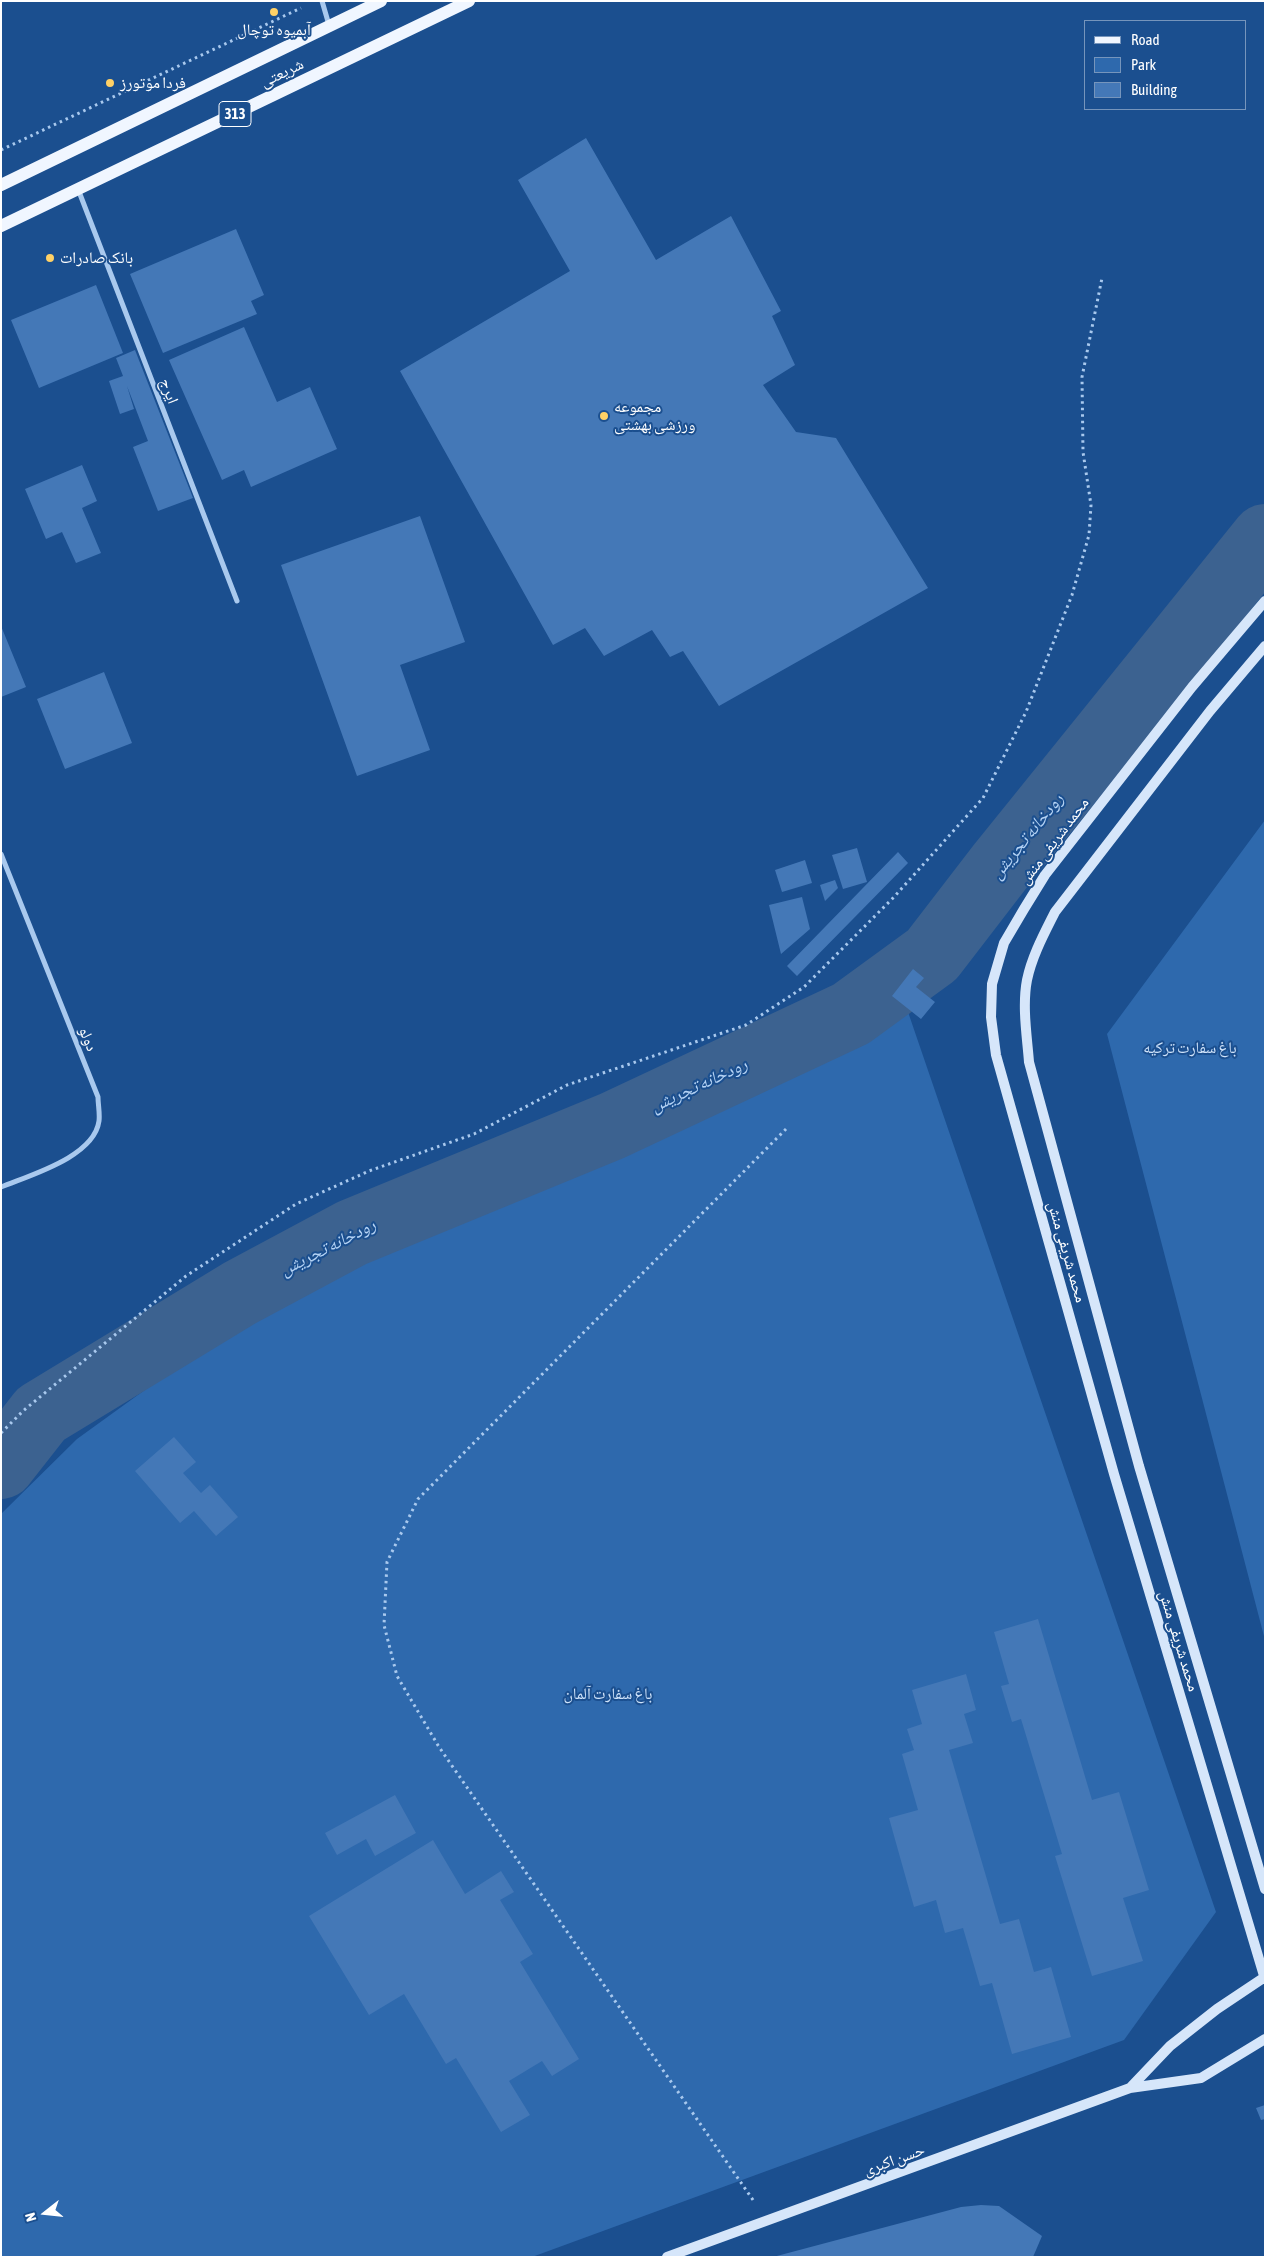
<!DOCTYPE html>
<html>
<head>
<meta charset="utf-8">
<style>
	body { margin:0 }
	#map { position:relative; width:1266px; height:2258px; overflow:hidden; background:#1b4f8f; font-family:"Asap Condensed",sans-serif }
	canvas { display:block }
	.frame { position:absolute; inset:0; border:2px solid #fff; pointer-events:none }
	.legend { position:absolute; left:1084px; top:20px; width:162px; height:90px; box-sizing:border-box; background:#1b4f8f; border:1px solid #7695bc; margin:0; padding:6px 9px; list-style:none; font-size:15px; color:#fff }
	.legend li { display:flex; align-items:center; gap:10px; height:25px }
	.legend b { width:25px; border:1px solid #7695bc }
	.north { position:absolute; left:20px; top:2188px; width:50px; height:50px; -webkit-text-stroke:4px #1b4f8f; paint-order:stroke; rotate:254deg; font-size:14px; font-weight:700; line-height:20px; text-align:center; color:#fff }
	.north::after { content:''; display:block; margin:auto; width:18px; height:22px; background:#fff; clip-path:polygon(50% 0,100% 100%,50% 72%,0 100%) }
</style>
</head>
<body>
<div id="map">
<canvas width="1266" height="2258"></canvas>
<div class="frame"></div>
<ul class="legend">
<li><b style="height:6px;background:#f0f6ff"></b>Road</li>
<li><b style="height:14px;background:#2e69ad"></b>Park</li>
<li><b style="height:14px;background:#4478b7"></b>Building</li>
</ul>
<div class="north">N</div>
</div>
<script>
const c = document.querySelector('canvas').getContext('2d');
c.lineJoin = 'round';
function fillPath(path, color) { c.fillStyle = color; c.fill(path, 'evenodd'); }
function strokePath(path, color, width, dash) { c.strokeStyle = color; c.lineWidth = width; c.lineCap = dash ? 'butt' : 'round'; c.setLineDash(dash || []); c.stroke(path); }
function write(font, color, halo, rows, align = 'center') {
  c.font = font + ' "Asap Condensed","Noto Naskh Arabic",sans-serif'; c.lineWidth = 4; c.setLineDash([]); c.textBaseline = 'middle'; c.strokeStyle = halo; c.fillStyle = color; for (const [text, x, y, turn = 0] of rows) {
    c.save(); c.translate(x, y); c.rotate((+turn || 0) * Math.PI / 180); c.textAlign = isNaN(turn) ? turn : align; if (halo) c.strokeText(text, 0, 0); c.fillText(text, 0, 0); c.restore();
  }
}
fillPath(new Path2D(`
	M1265,820V1640L1107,1034Z
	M907,1009L1216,1912L1124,2040L532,2257H1V1514L77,1439L272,1298L514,1184L708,1117Z`), '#2e69ad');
strokePath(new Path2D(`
	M1,1465L41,1414L240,1293L352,1233L612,1126L851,1014L932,955L1002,864L1265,538`), '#3c6290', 68);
fillPath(new Path2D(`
	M586,138L656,260L731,216L781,311L772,316L795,365L763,385L796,432L836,438L928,588L719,706L683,651L670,657L652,630L604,656L585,628L553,645L400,371L570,271L518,180Z
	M236,229L264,295L251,301L257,314L163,353L130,274Z
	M96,285L123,353L39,388L11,320Z
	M244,327L277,402L310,387L337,449L251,487L244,470L222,480L169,360Z
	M135,350L193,498L158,511L133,447L148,441L127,386L134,409L120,414L109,381L123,376L116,358Z
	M82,465L97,501L82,508L101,553L76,563L62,532L46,539L25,489Z
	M420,516L465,642L400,665L430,750L357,776L281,565Z
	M1,626L26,687L1,697Z
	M104,672L132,743L65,769L37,699Z
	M857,848L867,882L843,889L832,855Z
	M898,852L908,863L797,976L787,966Z
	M805,860L812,883L782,892L775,870Z
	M835,880L838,888L825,901L820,885Z
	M802,897L810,929L781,954L769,905Z
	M913,969L924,978L916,987L935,1002L921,1019L892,996Z
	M174,1437L196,1462L183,1473L201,1493L210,1485L238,1517L216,1536L194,1511L180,1523L135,1471Z
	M1038,1619L1092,1800L1119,1792L1149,1890L1123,1898L1143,1961L1092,1976L1055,1856L1062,1854L1021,1719L1012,1722L1001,1686L1009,1684L994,1632Z
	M966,1674L976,1710L964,1714L973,1743L949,1750L1000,1924L1019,1919L1034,1972L1051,1967L1071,2037L1012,2054L992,1983L980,1986L963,1928L945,1933L936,1900L914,1907L889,1818L918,1810L902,1754L914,1750L907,1729L922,1724L912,1690Z
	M395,1795L416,1833L375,1856L366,1839L337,1855L325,1833Z
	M433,1840L465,1894L501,1871L514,1892L500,1900L533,1954L520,1962L579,2059L552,2076L542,2061L509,2081L530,2115L501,2132L456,2058L446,2064L404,1994L369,2015L309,1916Z
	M1265,2105V2119L1261,2120L1256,2108Z
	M981,2205L999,2206L1042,2236L1033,2257H773L961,2207Z`), '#4478b7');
strokePath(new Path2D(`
	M1,150L301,8
	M1,1433L23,1411L186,1276L296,1204L369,1171L474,1134L567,1085L746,1025L804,987L894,897L983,798L1026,712L1072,595L1089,535L1091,505L1083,452L1082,377L1102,278
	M753,2200L439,1747L397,1676L384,1625L387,1562L418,1499L786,1129`), '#a9c9ee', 3, [2.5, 4]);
strokePath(new Path2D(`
	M322,1L329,25
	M78,189L237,601
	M1,854L98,1097C98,1105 100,1113 99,1121C94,1157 30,1175 1,1187`), '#a9c9ee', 5);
strokePath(new Path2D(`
	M1265,601L1192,687L1045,875L1024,909L1004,943L992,984L991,1017L996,1055L1114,1474L1265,1979
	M1265,646L1210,711L1055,912C1044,934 1032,956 1027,980C1022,1006 1027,1036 1029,1062L1139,1466L1265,1889
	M1130,2088L1170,2046L1217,2009L1265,1977
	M667,2257L1130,2088L1201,2078L1265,2039`), '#d6e6fa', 10);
strokePath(new Path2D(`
	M1,185L381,1
	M1,226L469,1`), '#f0f6ff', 12);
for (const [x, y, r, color] of [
	[274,12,5,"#ffd166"],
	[110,83,5,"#ffd166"],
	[50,258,5,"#ffd166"],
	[604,416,5,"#ffd166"]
]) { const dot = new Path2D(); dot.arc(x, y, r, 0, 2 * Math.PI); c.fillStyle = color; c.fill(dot); strokePath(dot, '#1b4f8f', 2); }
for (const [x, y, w] of [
	[235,114,32]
]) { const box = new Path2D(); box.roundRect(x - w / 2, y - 12.5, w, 25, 4); c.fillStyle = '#1b4f8f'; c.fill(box); strokePath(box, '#fff', 1); }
write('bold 15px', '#fff', null, [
	["313",235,114]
]);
write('16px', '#fff', '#1b4f8f', [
	["آبمیوه توچال",274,30,"center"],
	["فردا موتورز",120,83],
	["بانک صادرات",60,258],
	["مجموعه",614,407],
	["ورزشی بهشتی",614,425]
], 'left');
write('16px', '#fff', '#1b4f8f', [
	["شریعتی",282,73,-26],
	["ایرج",169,391,69],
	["محمد شریفی منش",1054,841,-53],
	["دولو",88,1039,68],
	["محمد شریفی منش",1067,1252,74],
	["محمد شریفی منش",1179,1641,73],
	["حسن اکبری",894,2160,-20]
]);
write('16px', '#cfe3fa', '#1b4f8f', [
	["باغ سفارت ترکیه",1190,1048],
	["باغ سفارت آلمان",608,1694]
]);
write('italic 18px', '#b5d3f5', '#1b4f8f', [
	["رودخانه تجریش",1027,836,-51],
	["رودخانه تجریش",699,1085,-25],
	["رودخانه تجریش",328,1247,-27]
]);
</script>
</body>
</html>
